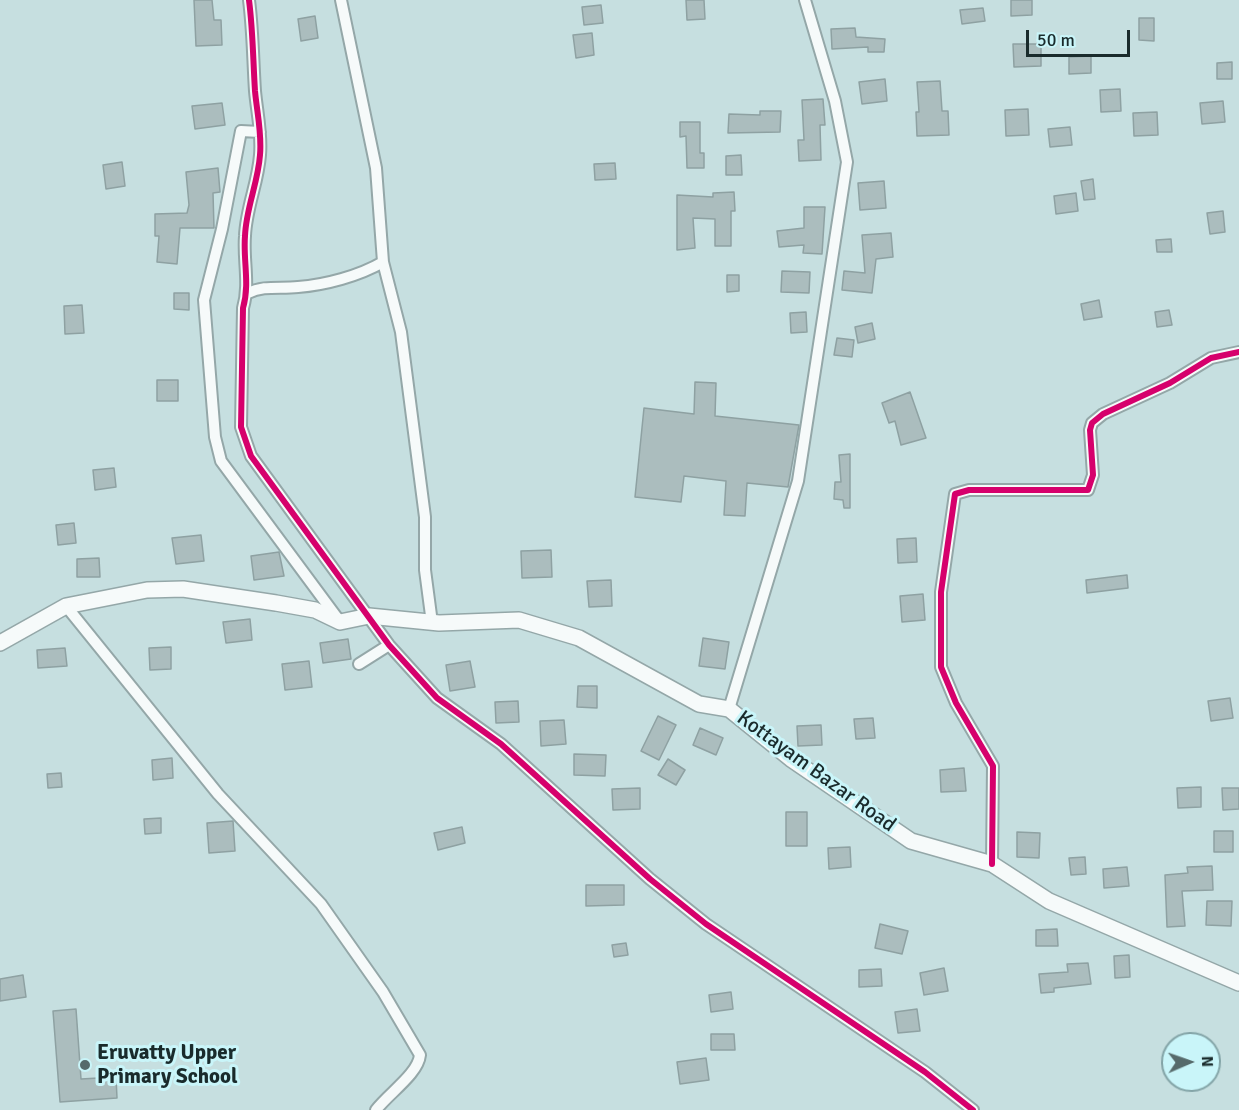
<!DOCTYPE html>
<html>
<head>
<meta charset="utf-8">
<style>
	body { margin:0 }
	#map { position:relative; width:1239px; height:1110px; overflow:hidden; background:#c6dfe0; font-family:Signika,sans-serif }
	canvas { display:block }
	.north { position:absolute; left:1161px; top:1032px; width:60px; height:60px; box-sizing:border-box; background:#c9f5f9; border:2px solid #83a4a7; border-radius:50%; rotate:88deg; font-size:16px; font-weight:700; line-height:24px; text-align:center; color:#1a2b2c }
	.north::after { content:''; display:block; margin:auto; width:21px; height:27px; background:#566a6b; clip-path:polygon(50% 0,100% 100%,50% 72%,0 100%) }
	.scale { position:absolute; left:1026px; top:30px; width:104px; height:27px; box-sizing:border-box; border:3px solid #1a2b2c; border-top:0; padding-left:8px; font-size:18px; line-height:21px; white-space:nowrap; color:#1a2b2c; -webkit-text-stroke:4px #c9f5f9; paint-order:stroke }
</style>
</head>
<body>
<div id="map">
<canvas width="1239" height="1110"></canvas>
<div class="north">N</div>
<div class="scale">50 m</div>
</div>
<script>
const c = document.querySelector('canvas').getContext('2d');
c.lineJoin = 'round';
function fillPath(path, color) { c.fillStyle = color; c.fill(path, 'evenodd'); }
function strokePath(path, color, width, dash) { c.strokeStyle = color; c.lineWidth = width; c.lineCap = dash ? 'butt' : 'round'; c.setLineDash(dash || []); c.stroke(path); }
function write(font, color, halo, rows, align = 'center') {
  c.font = font + ' Signika,sans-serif'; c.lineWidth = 6; c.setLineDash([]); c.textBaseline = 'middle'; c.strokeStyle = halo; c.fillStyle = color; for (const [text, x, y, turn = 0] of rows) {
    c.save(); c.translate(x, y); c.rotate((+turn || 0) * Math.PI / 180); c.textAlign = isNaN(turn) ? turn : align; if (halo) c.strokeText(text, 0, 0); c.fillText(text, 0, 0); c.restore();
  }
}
const building = new Path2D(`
	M194,0H212L214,20H221L222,45L196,46Z
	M686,0H704L705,19L687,20Z
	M1011,0H1032V15L1011,16Z
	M601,5L603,23L584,25L582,7Z
	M983,8L985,21L962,24L960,10Z
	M315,16L318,38L301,41L298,19Z
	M1139,18H1154V41L1139,40Z
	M855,28L856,37L885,39L884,52H868V47L832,49L831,29Z
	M592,33L594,55L576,58L573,35Z
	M1013,44H1041V66L1014,67Z
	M1091,56V73L1069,74V57Z
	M1232,62V79H1217V63Z
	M885,79L887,101L862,104L859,82Z
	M940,81L942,111H948L949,135L917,136L916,112H919L917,82Z
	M1120,89L1121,111L1101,112L1100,90Z
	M823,99L825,125H820L821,160L799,161L798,140H804L802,100Z
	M1223,101L1225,122L1202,124L1200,103Z
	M222,103L225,125L195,129L192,106Z
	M1028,109L1029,135L1006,136L1005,110Z
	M760,111H781L780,132L728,133L729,114L760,115Z
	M1157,112L1158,135L1134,136L1133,113Z
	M680,122H700V153H704V168H687L686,136L680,137Z
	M1070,127L1072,145L1050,147L1048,129Z
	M741,155L742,175H726V156Z
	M122,162L125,186L106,189L103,165Z
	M615,163L616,179L595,180L594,164Z
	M218,168L220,192L213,193L214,228H180L177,264L157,262L159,236H155V214L187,213L189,205L186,172Z
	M1093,179L1095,199L1084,200L1081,181Z
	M884,181L886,208L860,210L858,183Z
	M734,192L735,211H731V246H715V219L693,218L695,248L677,250V195L713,197V193Z
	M1076,193L1078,211L1056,214L1054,196Z
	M804,207H825L822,254L803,253L804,245L779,247L777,231L804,228Z
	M1223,211L1225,232L1210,234L1207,213Z
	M891,233L893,257L876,259L872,293L842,290L844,271L865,273L862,235Z
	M1171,239L1172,252H1157L1156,240Z
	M782,271L810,272L809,293L781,292Z
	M727,275H739V291L727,292Z
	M174,293H189V310L174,309Z
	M1099,300L1102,317L1084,320L1081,304Z
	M82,305L84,333L65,334L64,306Z
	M1169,310L1172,325L1157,327L1155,312Z
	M806,312L807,332L791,333L790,313Z
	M872,323L875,339L858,343L855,327Z
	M837,338L854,340L852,357L834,355Z
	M157,380H178V401H157Z
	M695,382L716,383L715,416L799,425L788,487L747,483L745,516L724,515L726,481L684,476L681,502L635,497L644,408L694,414Z
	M910,392L926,438L901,445L895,421L889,423L882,403Z
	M850,454V508H844L843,500L834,499L835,482H841L839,455Z
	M114,468L116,487L95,490L93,470Z
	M74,523L76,543L58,545L56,525Z
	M201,535L204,561L176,564L172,538Z
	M916,538L917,562L898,563L897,539Z
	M551,550L552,577L522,578L521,551Z
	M279,552L284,576L254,580L251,556Z
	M99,558L100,577H77V559Z
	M1127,575L1128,588L1087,593L1086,580Z
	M611,580L612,606L589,607L587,581Z
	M923,594L925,620L902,622L900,596Z
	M250,619L252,640L226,643L223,622Z
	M703,638L729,642L725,669L699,666Z
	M348,639L351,659L323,663L320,643Z
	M171,647V669L150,670L149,648Z
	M65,648L67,666L38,668L37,650Z
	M309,661L312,687L285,690L282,664Z
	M470,661L475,687L450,691L446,665Z
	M578,686H597V708L577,707Z
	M1230,698L1233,718L1211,721L1208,701Z
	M518,701L519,722L496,723L495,702Z
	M658,716L676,725L659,760L641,751Z
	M873,718L875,738L856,739L854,719Z
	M564,720L566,744L541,746L540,721Z
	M821,725L822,745L798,746L797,726Z
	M700,728L723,738L716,755L693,745Z
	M574,754L606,755L605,776L574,775Z
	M172,758L173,778L153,780L152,760Z
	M668,759L685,770L676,785L658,775Z
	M964,768L966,791L941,792L940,770Z
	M61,773L62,787L48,788L47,774Z
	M1201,787V807L1178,808L1177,788Z
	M640,788V809L613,810L612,789Z
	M1222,788H1239V809L1223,810Z
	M786,812H807V846H786Z
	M161,818V833L145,834L144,819Z
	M233,821L235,851L209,853L207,823Z
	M462,827L465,843L438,850L434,833Z
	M1214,831H1233V852H1214Z
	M1017,832L1040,833L1039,858L1017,857Z
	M850,847L851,867L829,869L828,848Z
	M1085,857L1086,874L1071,875L1069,858Z
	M1212,866L1213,890L1182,891L1185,926L1167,927L1165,875L1188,873L1187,867Z
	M1127,867L1129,886L1104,888L1103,869Z
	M586,885H624V905L586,906Z
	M1207,901H1232L1231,926L1206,925Z
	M880,924L908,931L902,954L875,948Z
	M1057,929L1058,946H1036V930Z
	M626,943L628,955L614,957L612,945Z
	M1129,955L1130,977L1115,978L1114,956Z
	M1088,963L1091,984L1054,988V992L1041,993L1039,974L1068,972L1067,964Z
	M944,968L948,991L924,995L920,973Z
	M881,969L882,986L859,987V970Z
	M23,975L26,997L0,1001V979Z
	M731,992L733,1009L711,1012L709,995Z
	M76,1009L81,1079L116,1077L117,1098L60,1102L53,1011Z
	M917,1009L920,1031L898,1033L895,1012Z
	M711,1034H734L735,1050H711Z
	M706,1058L709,1080L680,1084L677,1062Z`);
fillPath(building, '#abbdbe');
strokePath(building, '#8ea1a2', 1.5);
const minor = new Path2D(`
	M249,0C253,31 253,60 255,91C257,113 262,133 260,155C258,183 246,208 245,236C243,260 250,284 243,308L241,427L251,456L389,645L437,698L501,744L650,879L706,924L925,1072L973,1110
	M260,132L241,131L222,229L204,300L215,437L221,461L338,619
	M383,262L401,332L425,517V570L432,623
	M248,293C264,285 280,289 298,287C325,285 359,276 383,262L376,168L341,0
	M66,606L218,794L321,904L383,992L420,1055C418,1074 389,1093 376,1110
	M359,664L389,645
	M729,709L798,481L847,162L835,101L805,0
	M992,864L993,766L956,703L941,667V592L955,494L969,490H1088L1093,475L1090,430L1092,423L1103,414L1170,383L1211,358L1239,352`);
const secondary = new Path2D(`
	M0,643L66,606L147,590L183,589L276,603L315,610L340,622L369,616L439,623L519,620L579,638L699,704L729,709L791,759L911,841L992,864L1049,901L1239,983`);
strokePath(minor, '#94a7a8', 14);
strokePath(secondary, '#94a7a8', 18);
strokePath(minor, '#f6fafa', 10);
strokePath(secondary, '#f6fafa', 15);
strokePath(new Path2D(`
	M249,0C253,31 253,60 255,91C257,113 262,133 260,155C258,183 246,208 245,236C243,260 250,284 243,308L241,427L251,456L389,645L437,698L501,744L650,879L706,924L925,1072L973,1110
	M992,864L993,766L956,703L941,667V592L955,494L969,490H1088L1093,475L1090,430L1092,423L1103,414L1170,383L1211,358L1239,352`), '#d6006c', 6);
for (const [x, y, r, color] of [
	[85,1065,6,"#566a6b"]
]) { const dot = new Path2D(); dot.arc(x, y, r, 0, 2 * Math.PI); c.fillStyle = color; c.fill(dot); strokePath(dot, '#c9f5f9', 2); }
write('21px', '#1a2b2c', '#c9f5f9', [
	["Kottayam Bazar Road",816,772,36]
]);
write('bold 21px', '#1a2b2c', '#c9f5f9', [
	["Eruvatty Upper",97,1053],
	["Primary School",97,1077]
], 'left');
</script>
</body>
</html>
